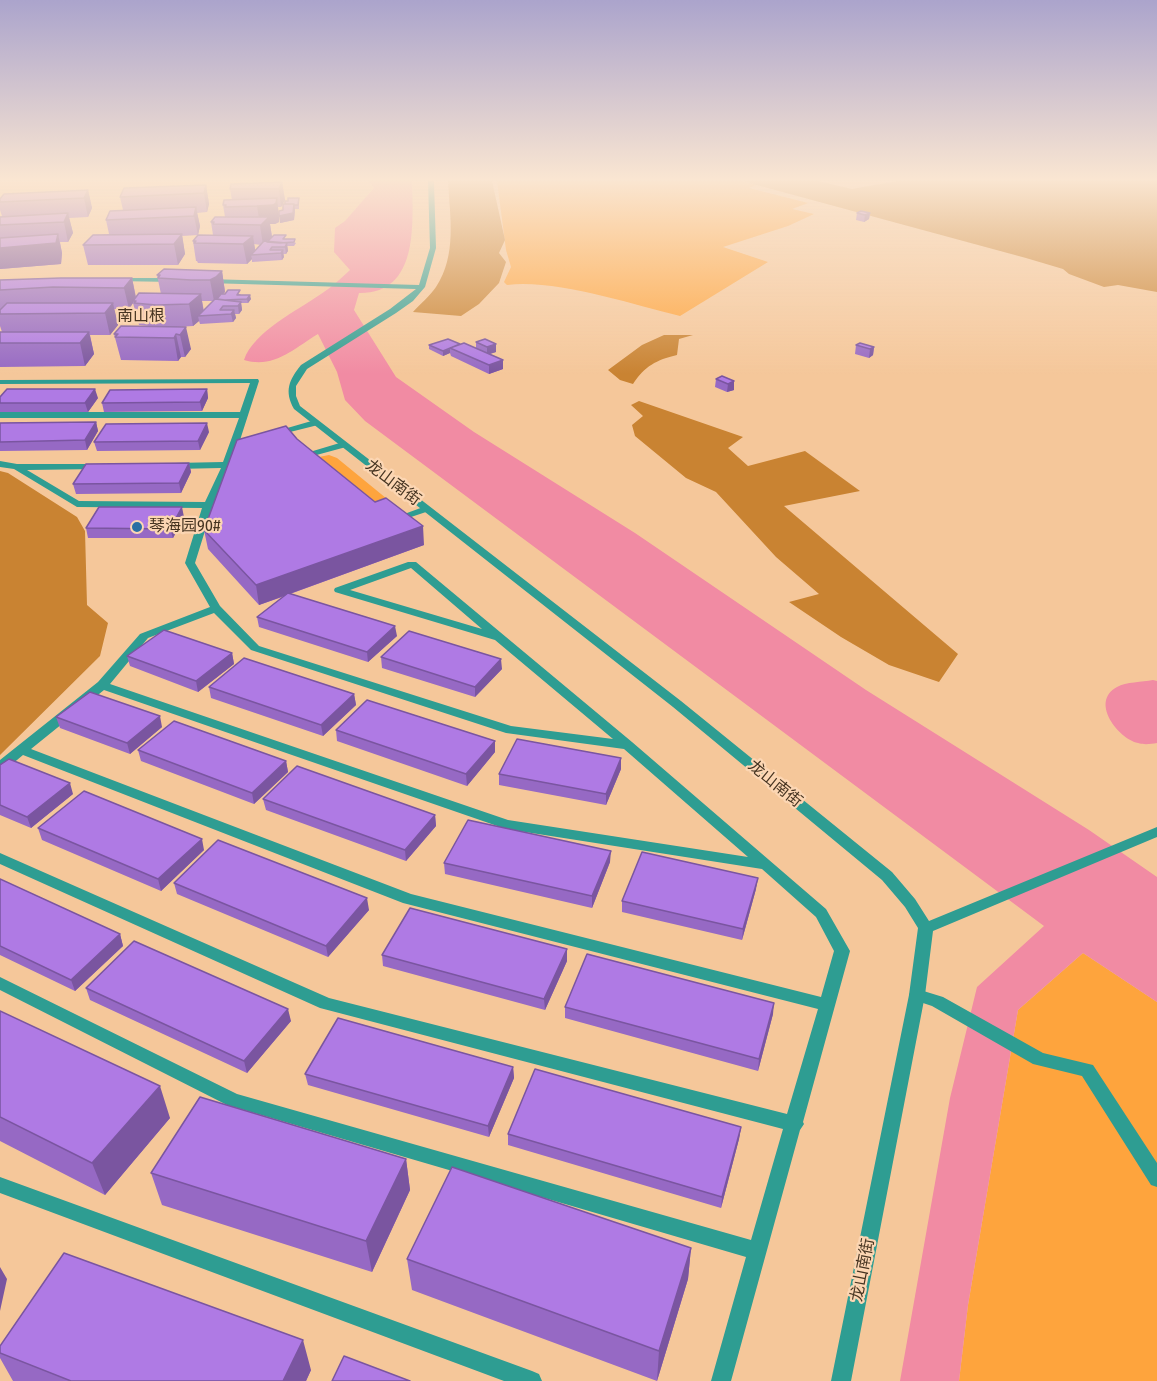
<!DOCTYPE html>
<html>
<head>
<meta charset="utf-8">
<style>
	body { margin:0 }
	canvas { display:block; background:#f5c79a }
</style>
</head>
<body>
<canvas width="1157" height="1381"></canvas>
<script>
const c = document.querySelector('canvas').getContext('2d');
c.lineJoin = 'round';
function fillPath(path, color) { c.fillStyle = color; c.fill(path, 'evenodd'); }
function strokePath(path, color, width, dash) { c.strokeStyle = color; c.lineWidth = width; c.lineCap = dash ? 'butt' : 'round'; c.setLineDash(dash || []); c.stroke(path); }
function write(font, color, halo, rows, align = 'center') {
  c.font = font + ' "Fira Sans Condensed","Noto Sans SC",sans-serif'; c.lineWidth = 4.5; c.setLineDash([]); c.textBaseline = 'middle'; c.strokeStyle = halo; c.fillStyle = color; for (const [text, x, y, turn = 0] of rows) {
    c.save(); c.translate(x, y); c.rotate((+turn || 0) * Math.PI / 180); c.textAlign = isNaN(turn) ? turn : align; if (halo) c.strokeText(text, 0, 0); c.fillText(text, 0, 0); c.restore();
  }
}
fillPath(new Path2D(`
	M497,181H742L757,185L749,188L808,203L792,209L814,214L788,226L723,247L768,262L680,316C630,304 556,279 507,285L504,282L511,267L506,250Z
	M329,455L337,458L403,512L377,521L304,460Z
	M1083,953L1157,1002V1381H959L968,1305L1018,1010Z`), '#fea43d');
fillPath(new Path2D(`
	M448,181H492L505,240L499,253L506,262L499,283L479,304L461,316L413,312C420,304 430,296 436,287C457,255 450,217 448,181Z
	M742,181H818L852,189L897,181H1157V292L1118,285L1104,287L1069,274L1063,269L1026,258Z
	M664,335H693L679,339L677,355C656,360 645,366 633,384L620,380L608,370L642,345Z
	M639,401L743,437L728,448L748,466L805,451L860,491L784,506L958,654L939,682L889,665L841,637L789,602L819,594L776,557L716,492L686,478L635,436L632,425L643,416L631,405Z
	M0,471L8,473L77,517L85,531L87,605L108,623L100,656L0,755Z`), '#c98332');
fillPath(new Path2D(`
	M368,181H412C413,224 419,294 359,293L354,310L396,377L474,432L635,533L866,690L1089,830L1157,877V1002L1083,953L1018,1010L968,1305L959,1381H900L950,1098L977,987L1044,926L365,421L345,400L337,372L318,334C293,349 274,369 244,360C253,332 298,310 321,294C332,287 341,278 350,270L334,252L335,228L345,221L374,188Z
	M1153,680L1157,681V743C1151,744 1144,745 1138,743C1119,739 1089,702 1117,687C1126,682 1142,682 1153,680Z`), '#f18ba3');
fillPath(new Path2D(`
	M343,442L347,445L346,447L298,460L293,457Z
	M426,506L431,509L429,511L393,523L388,520Z`), '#2e9d92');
fillPath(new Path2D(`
	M258,379L259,381L232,465L213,505L195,563L220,606L259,646L511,726L613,739L495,640L335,592L334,590L335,588L408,562H416L632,742L826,909L850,951L803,1122L804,1124L800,1130L731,1381H711L746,1257L227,1105L0,990V977L237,1094L751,1240L783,1129L320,1008L0,864V853L329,998L787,1114L818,1009L403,903L23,755L5,770L0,771V760L98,682L140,634L210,607L185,563L202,508L77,507L14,469L0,467V461L17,464H103V468L100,469L27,470L79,501L205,502L221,468L175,469L170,466L175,463L223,462L239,418H0V412H240L250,383L0,384V380ZM411,568L482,629L350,590ZM214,613L251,650L506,733L624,749L748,857L508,820L110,684L148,638ZM104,690L506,829L762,869L816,917L834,951L821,997L411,894L31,749Z
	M315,420L318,421V425L274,436L270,433Z
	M917,989L943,997L1043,1053L1093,1065L1157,1163V1187L1151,1185L1082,1076L1033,1064L932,1006L911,999L909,995L911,991Z
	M0,1177L532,1371L539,1374L542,1381H504L0,1193Z`), '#2e9d92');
fillPath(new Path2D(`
	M428,181H434L436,248L425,287L413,301L396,313L307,369L296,386V396L300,406L681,701L892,872L915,899L929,921L1157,827V837L933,931L925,995L851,1381H831L909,995L918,928L905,907L882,880L673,707L294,409C284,391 289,380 301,365L390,309L416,289L207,283L204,281L207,279L419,285L430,248Z
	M117,278H174L177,280L174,282L115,281L114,280Z`), '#2e9d92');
fillPath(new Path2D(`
	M282,182L285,200L281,207H278L279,222L275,224H270L272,237L266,242L286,239L296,243L294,246H287L288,251L286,254H283L284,257L282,260L252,262V259L247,264L198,263L197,261H196L193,241L213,235L211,222L225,217L223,205L232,200L230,189ZM254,244L261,245L255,251Z
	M206,185L209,204L207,212L197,213L200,226L198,235L182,236L185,254L178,265H88L83,245L109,234L106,220L123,210L120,197Z
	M88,190L92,208L88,217L69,218L73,233L68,242H60L62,253L61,264L0,269V217L2,216L0,210V199Z
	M299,201V209H295L294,220L280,223L283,210Z
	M857,213H870L869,219L864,222L856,220Z
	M222,271L225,292L223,294H241L240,295L251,299L248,303H241L242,310L239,314H235L236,318L233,322L200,324L199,321L193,326L176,327L191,349L185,357H181L178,361L121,360L114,334L149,326L139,325L133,303L129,309H114L118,325L110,335H90L94,354L85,366L0,367V332H2L0,326V280L132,278L136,297L161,294L157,275ZM202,301H214L204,311Z
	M485,339L496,352L489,354L503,369L489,374L451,356L450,353L443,356L429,349V345L460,344L476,349V342Z
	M856,345L874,347L873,355L869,358L855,354Z
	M716,379L734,381V390L727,392L715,387Z
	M207,389L208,398L202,411L104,412L102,403Z
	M0,397L98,398L88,412H0Z
	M96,422L98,431L87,450L0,451V423Z
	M209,432L200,450L97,451L94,442Z
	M297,439L424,545L290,594L397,636L368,662L259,627L257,617L285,596L259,605L208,549L204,530Z
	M189,463L191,472L181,493L76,494L73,484Z
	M184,517L173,538H88L86,528Z
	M232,653L234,664L198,692L130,666L127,656Z
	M381,657L502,669L475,697L382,668Z
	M209,687L354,694L356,705L323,736L211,698Z
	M56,717L162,727L130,754L60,728Z
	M336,730L495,741V752L467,786L337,741Z
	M138,750L286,761L288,772L254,804L141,761Z
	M621,758V769L606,805L499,785V774Z
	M0,765L73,794L31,828L0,815Z
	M263,799L435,815L436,826L406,861L266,810Z
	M38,828L204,850L161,891L42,840Z
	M610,862L592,908L445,874L444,863Z
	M0,879L120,934L123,946L75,991L0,955Z
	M174,883L369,910L328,957L177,894Z
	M756,889L742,940L622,912V901Z
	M567,949V961L545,1010L383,966L382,955Z
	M86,988L291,1021L247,1073L90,1000Z
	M565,1007L773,1014L758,1071L565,1018Z
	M0,1011L170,1118L105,1195L0,1141Z
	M513,1067L514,1078L489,1137L308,1085L305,1074Z
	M741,1127L739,1139L721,1208L508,1145V1134Z
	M406,1159L410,1190L372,1272L162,1205L151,1173Z
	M691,1248L688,1279L657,1381L412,1290L407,1259Z
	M0,1346L311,1370L306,1381H13L0,1358Z`), '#9669c4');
fillPath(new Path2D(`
	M282,182L285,200L281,207L279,189Z
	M206,185L209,204L207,212L204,193Z
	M88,190L92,208L88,217L84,198Z
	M277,198L279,217V222L275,224H270L272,237L263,245L257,206Z
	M294,204L295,210L294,220L280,223L279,216Z
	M196,207L200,226L198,235L194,216Z
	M68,213L73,233L68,242L64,222Z
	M870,213L869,219L864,222L865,215Z
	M58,234L62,253L61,264L0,269V248Z
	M182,234L185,254L178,265L174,244Z
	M253,236L256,255H251L252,259L247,264L243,244Z
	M287,243L288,251L286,254L285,247Z
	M283,250L284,257L282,260L281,253Z
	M222,271L225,292L219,298L214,301L210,280Z
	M132,278L136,299L133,301V303L129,309L124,288Z
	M201,294L204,315L198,316L199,321L193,326L189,304Z
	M250,295L251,299L248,303L247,299Z
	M241,302L242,310L239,314L238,306Z
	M113,303L118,325L110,335L105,313Z
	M234,310L236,318L233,322L231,314Z
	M186,327L191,349L185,357L180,335Z
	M89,332L94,354L85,366L80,343Z
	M176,334L181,357L178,361L174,338Z
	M496,344V352L487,355V347Z
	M874,347L873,355L869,358L870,349Z
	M450,349V353L443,356V351Z
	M503,360V369L489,374V365Z
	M734,381V390L727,392L728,384Z
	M95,389L98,398L88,412L85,403Z
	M207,389L208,398L202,411L200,402Z
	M96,422L98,431L87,450L85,440Z
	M207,423L209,432L200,450L198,441Z
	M189,463L191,472L181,493L179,483Z
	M182,507L184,517L173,538L170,529Z
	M423,526L424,545L259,605L256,585Z
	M395,626L397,636L368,662L367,652Z
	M232,653L234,664L198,692L196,681Z
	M501,659L502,669L475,697V687Z
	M354,694L356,705L323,736L321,725Z
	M160,716L162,727L130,754L127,743Z
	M495,741V752L467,786L466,774Z
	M621,758V769L606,805V794Z
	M286,761L288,772L254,804L252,793Z
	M70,783L73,794L31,828L27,817Z
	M435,815L436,826L406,861L405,850Z
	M202,839L204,850L161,891L158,879Z
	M611,851L610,862L592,908V896Z
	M758,878L756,889L742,940L743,929Z
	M367,898L369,910L328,957L326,946Z
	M120,934L123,946L75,991L71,980Z
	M567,949V961L545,1010L544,999Z
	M774,1003L773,1014L758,1071L759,1059Z
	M288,1009L291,1021L247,1073L244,1061Z
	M513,1067L514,1078L489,1137L488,1126Z
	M160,1086L170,1118L105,1195L92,1163Z
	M741,1127L739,1139L721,1208L722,1197Z
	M406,1159L410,1190L372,1272L366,1241Z
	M691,1248L688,1279L657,1381L659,1351Z
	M0,1267L7,1279L0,1311Z
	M303,1340L311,1370L306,1381H283Z`), '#7a55a0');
const building = new Path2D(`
	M282,182L279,189H230L231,184Z
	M206,185L204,193L120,197L124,188Z
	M88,190L84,198L0,202V199L4,194Z
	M277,198L276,203L273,205L257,206L225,207L226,205H223L224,200Z
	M288,198H299L298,205H294V204H285V201H288Z
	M283,204H294L293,213L279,216V211L283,210Z
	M196,207L194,216L106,220L110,211Z
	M861,211L870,213L865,215L857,213Z
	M68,213L64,222L0,225V217Z
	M215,217H269L261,225L213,224L214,222H211Z
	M58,234L56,243L0,248V238Z
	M182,234L174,244L83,245L93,235Z
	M198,235L253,236L243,244L194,243L196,241H193Z
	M274,235H286L283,239H295L294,242L280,243L267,242Z
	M264,241L287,243L285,247H272L270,250H283L281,253L251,255Z
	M164,269L222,271L216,277L210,280H191L158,278L160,275H157Z
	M61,278H132L124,288L53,287L0,290V280Z
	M228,290H240L237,295H250L247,299L225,300L217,299L221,294H225Z
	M139,293L201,294L189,304L156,305L134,303L136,301H133Z
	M215,299L241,302L238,306H223L220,310H234L231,314L198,316Z
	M7,303H113L105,313L0,314V310Z
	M121,326L186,327L180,335L176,334L174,338L115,337L118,334H114Z
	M0,332H89L80,343H0Z
	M448,339L460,344L443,351L429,345Z
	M485,339L496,344L487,347L476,342Z
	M464,343L503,360L489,365L450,348Z
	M860,343L874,347L870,349L856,345Z
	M722,376L734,381L728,384L716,379Z
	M7,389H95L85,403H0V397Z
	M207,389L200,402L102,403L110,390Z
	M96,422L85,440L0,442V423Z
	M207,423L198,441L94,442L106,424Z
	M286,426L297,439L375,502L386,498L423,526L256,585L204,530L237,440Z
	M189,463L179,483L73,484L86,464Z
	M99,507H182L170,529L86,528Z
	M288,593L395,626L367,652L257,617Z
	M164,630L232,653L196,681L127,656Z
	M409,631L501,659L475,687L381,657Z
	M244,658L354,694L321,725L209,687Z
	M90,692L160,716L127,743L56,717Z
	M367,700L495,741L466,774L336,730Z
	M174,721L286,761L252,793L138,750Z
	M517,739L621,758L606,794L499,774Z
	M9,759L70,783L27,817L0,805V765Z
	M297,766L435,815L405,850L263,799Z
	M84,791L202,839L158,879L38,828Z
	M468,820L611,851L592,896L444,863Z
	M218,840L367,898L326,946L174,883Z
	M642,852L758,878L743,929L622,901Z
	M0,879L120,934L71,980L0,946Z
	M410,908L567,949L544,999L382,955Z
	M134,941L288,1009L244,1061L86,988Z
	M587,954L774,1003L759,1059L565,1007Z
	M0,1011L160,1086L92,1163L0,1117Z
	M338,1018L513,1067L488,1126L305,1074Z
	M535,1069L741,1127L722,1197L508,1134Z
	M200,1097L406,1159L366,1241L151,1173Z
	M452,1167L691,1248L659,1351L407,1259Z
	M64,1253L303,1340L283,1381H71L0,1353V1346Z
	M344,1356L410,1381H332Z`);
fillPath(building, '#af7ae4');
strokePath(building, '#7a55a0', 1.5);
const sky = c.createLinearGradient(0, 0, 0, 374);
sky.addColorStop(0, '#aba4cc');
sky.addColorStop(0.48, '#fae6d2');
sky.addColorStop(1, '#fae6d200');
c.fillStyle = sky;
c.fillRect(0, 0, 1157, 374);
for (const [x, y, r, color] of [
	[137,527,6,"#2b6fa4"]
]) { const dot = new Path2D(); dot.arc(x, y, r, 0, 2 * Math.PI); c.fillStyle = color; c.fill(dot); strokePath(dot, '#fcd6b3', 2); }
write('16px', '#463421', '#fcd6b3', [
	["南山根",141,317]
]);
write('16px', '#463421', '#fcd6b3', [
	["龙山南街",393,483,37],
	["龙山南街",775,784,39],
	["龙山南街",863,1270,-79]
]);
write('16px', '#463421', '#fcd6b3', [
	["琴海园90#",149,527]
], 'left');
</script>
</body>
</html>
